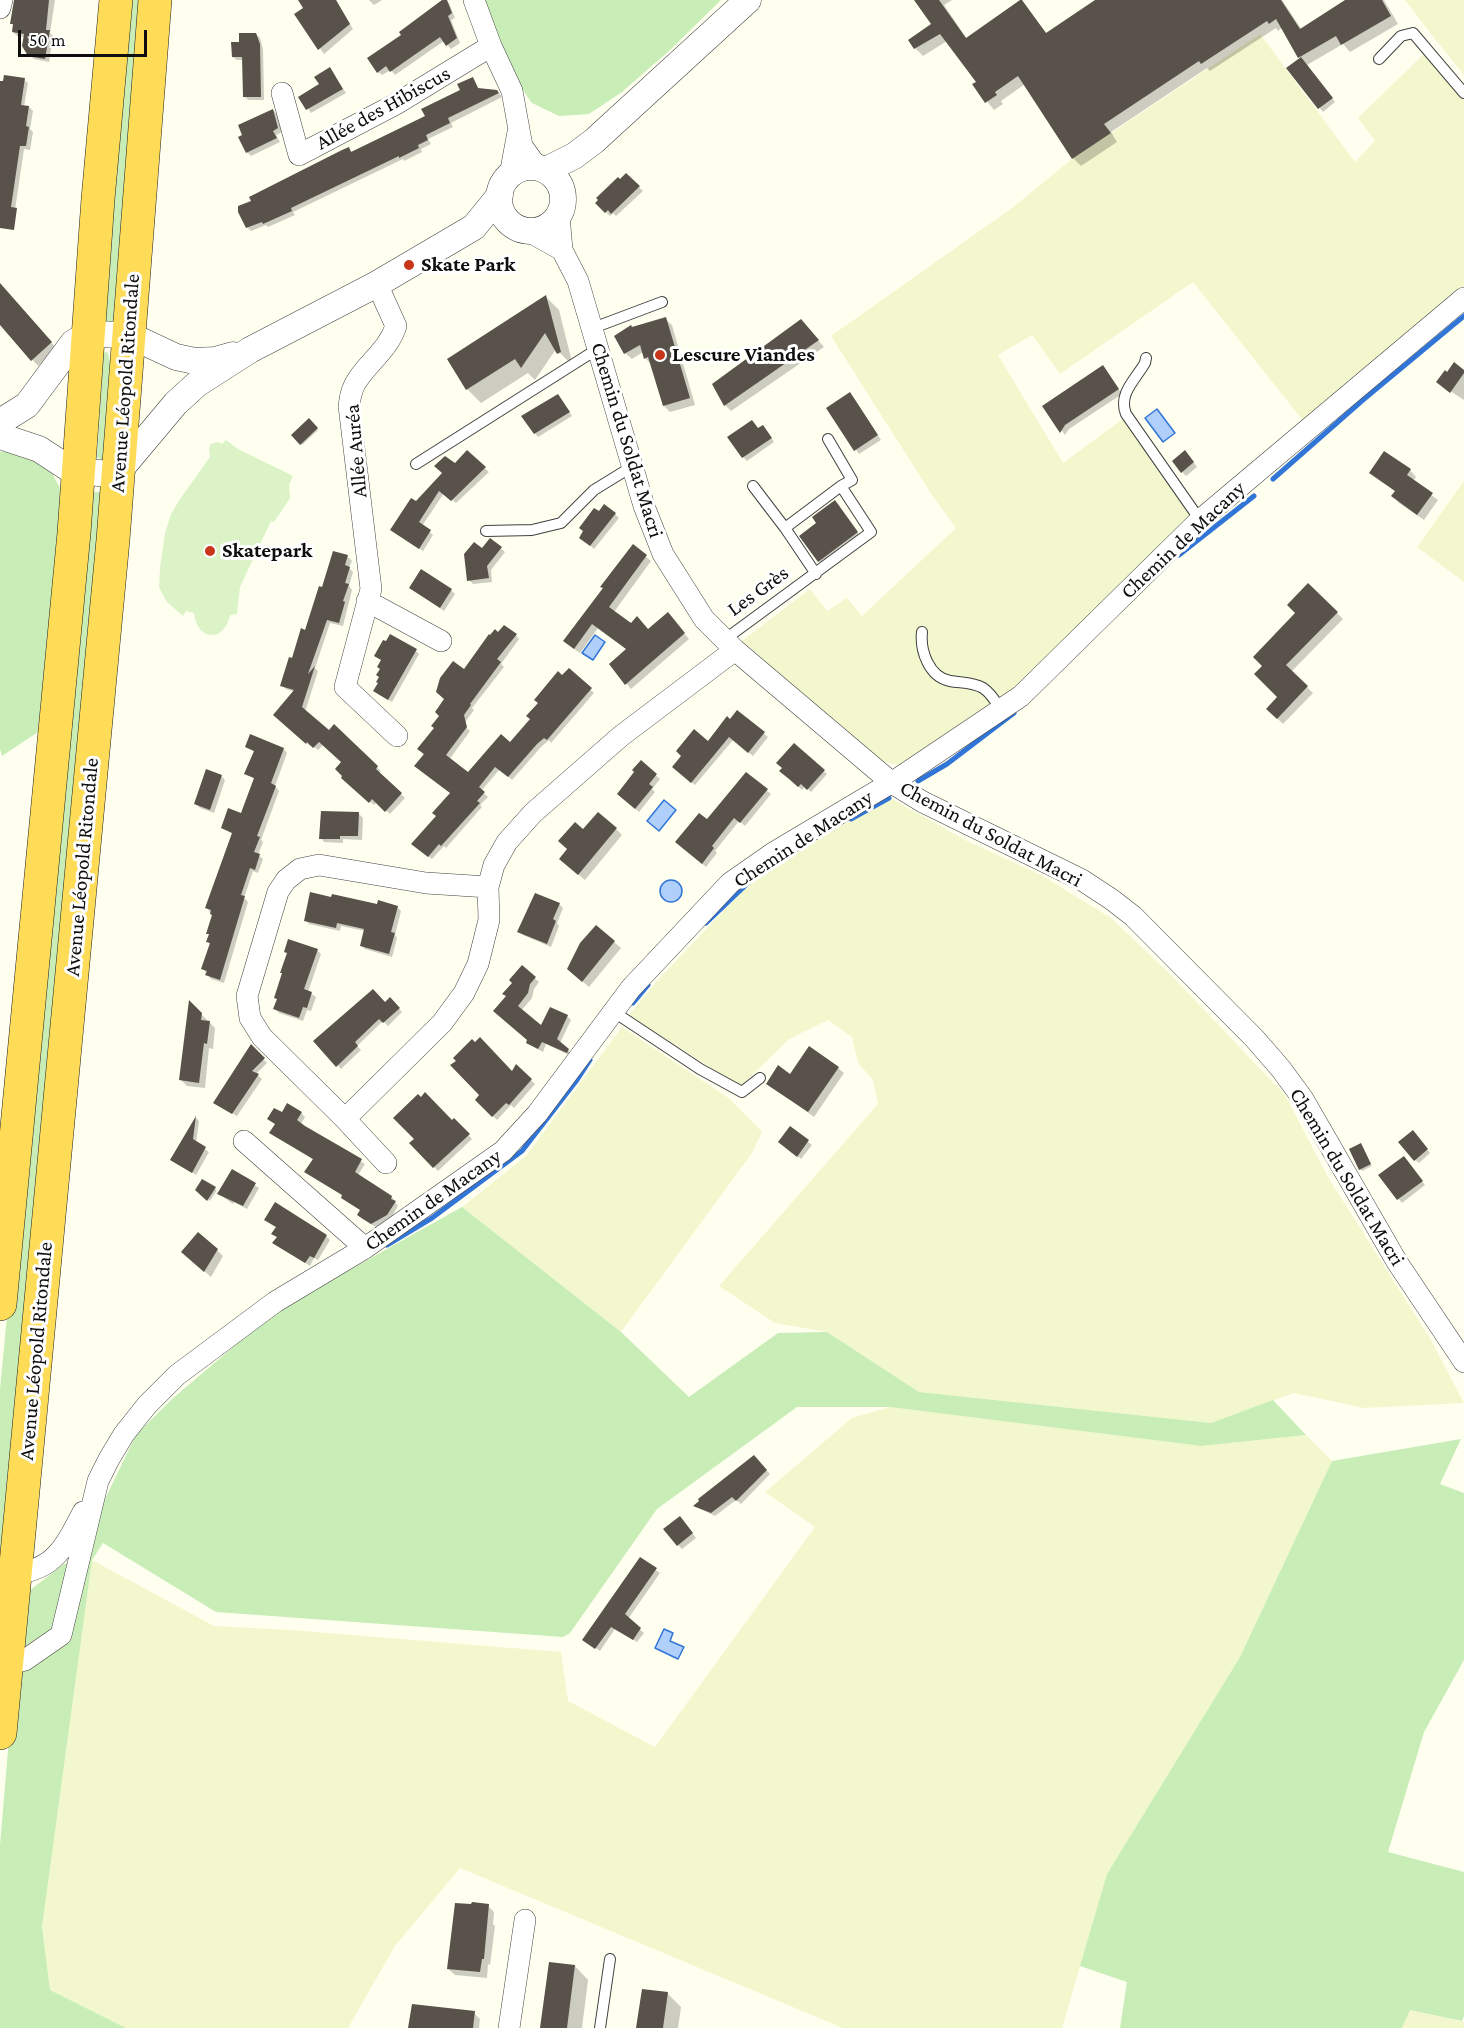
<!DOCTYPE html>
<html>
<head>
<meta charset="utf-8">
<style>
	body { margin:0 }
	#map { position:relative; width:1464px; height:2028px; overflow:hidden; background:#fffff0; font-family:"Crimson Pro",serif }
	canvas { display:block }
	.scale { position:absolute; left:18px; top:30px; width:129px; height:27px; box-sizing:border-box; border:3px solid #0e0e0e; border-top:0; padding-left:8px; font-size:18px; line-height:21px; white-space:nowrap; color:#0e0e0e; -webkit-text-stroke:4px #fff; paint-order:stroke }
</style>
</head>
<body>
<div id="map">
<canvas width="1464" height="2028"></canvas>
<div class="scale">50 m</div>
</div>
<script>
const c = document.querySelector('canvas').getContext('2d');
c.lineJoin = 'round';
function fillPath(path, color) { c.fillStyle = color; c.fill(path, 'evenodd'); }
function strokePath(path, color, width, dash) { c.strokeStyle = color; c.lineWidth = width; c.lineCap = dash ? 'butt' : 'round'; c.setLineDash(dash || []); c.stroke(path); }
function write(font, color, halo, rows, align = 'center') {
  c.font = font + ' "Crimson Pro",serif'; c.lineWidth = 6; c.setLineDash([]); c.textBaseline = 'middle'; c.strokeStyle = halo; c.fillStyle = color; for (const [text, x, y, turn = 0] of rows) {
    c.save(); c.translate(x, y); c.rotate((+turn || 0) * Math.PI / 180); c.textAlign = isNaN(turn) ? turn : align; if (halo) c.strokeText(text, 0, 0); c.fillText(text, 0, 0); c.restore();
  }
}
fillPath(new Path2D(`
	M1405,0H1464V75L1432,35Z
	M1260,34L1355,162L1375,141L1358,118L1425,53L1464,101V286L1304,422L1193,282L1060,374L1032,335L998,355L1063,463L1124,418L1193,513L1040,665L991,707L904,766L881,761L742,641L810,589L827,611L847,598L862,616L956,528L932,495L831,336L1012,208L1072,159Z
	M1464,481V582L1417,547Z
	M892,799L967,841L1041,875L1111,918L1171,975L1285,1095L1329,1179L1431,1340L1464,1403L1364,1408L1294,1393L1211,1423L919,1392L827,1332L775,1323L719,1286L878,1104L873,1080L858,1063L852,1037L828,1020L789,1039L740,1087L629,1015L658,980L753,880L816,839Z
	M622,1027L730,1099L762,1132L752,1153L621,1332L462,1207L526,1156Z
	M890,1407L1201,1446L1306,1435L1332,1461L1240,1657L1107,1874L1062,2028H843L460,1868L395,1946L348,2028H126L50,1990L42,1927L92,1560L214,1626L291,1630L561,1652L568,1701L655,1747L815,1527L765,1492L852,1418Z
	M1410,2010L1464,2022V2028H1402Z`), '#f3f7cd');
fillPath(new Path2D(`
	M126,0H145L122,323L98,322Z
	M484,0H721L670,50L622,92L589,114L559,116L532,103L510,72Z
	M103,351L108,353L110,363L103,461L97,457L102,379L95,362Z
	M4,451L18,452L47,464L60,488L59,531L38,732L2,756L0,749V452Z
	M86,491L108,493L0,1563V1389Z
	M462,1207L621,1332L689,1397L778,1333L827,1332L919,1392L1211,1423L1273,1400L1306,1435L1201,1446L890,1407H797L657,1509L570,1633L563,1637L216,1612L103,1543L92,1560L42,1927L50,1990L126,2028H0V1845L21,1597L64,1564L87,1556L105,1499L136,1435L172,1399L238,1343L296,1300Z
	M1461,1439L1440,1484L1464,1493V1660L1424,1732L1388,1852L1464,1872V2016L1462,2021L1410,2010L1402,2028H1120L1127,1982L1080,1966L1107,1874L1240,1657L1332,1461Z`), '#c8edb6');
fillPath(new Path2D(`
	M226,440L238,449L293,476L289,485L290,498L274,522L271,521L240,587L237,614L230,615C225,642 197,642 194,613L186,611L183,616L166,601L159,587L160,568L165,533L171,514L180,499L210,457L209,448L211,444L218,442L222,444Z`), '#dcf3c8');
const water = new Path2D(`
	M1157,409L1175,433L1163,442L1145,418Z
	M595,635L605,642L593,660L582,653Z
	M664,800L676,810L659,831L647,821Z
	M660 891a11 11 0 1 1 22 0a11 11 0 1 1-22 0Z
	M664,1629L673,1633L670,1641L684,1647L678,1659L655,1648Z`);
fillPath(water, '#b0d0fb');
strokePath(water, '#3175d7', 1.5);
fillPath(new Path2D(`
	M15,0H55L50,33L53,36L49,62L34,59L29,55L25,37L17,36L13,32L14,26L11,23Z
	M299,0H336L353,29L324,54L296,14L305,9Z
	M369,0H382L374,5Z
	M445,0L449,3L455,18L451,20L460,43L451,49L444,41L395,75L391,70L382,75L378,72Z
	M916,0H952L944,5L967,39L1021,1L1047,34L1098,0H1282L1302,30L1348,0H1384L1398,24L1350,52L1343,44L1307,65L1335,102L1323,112L1288,69L1301,59L1283,27L1278,31L1276,28L1210,71L1207,68L1111,132L1117,142L1081,166L1073,158L1025,84L1001,101L1003,104L994,110L974,85L978,82L947,41L923,56L915,48L933,25Z
	M256,34L260,38L263,49L264,100H248L244,96V60H237L233,57L240,43Z
	M329,69L346,93L311,113L300,97L321,84Z
	M472,78L479,89L497,91L502,97L451,123L453,127L428,139L431,144L421,149L422,152L404,161L403,159L293,212L295,215L268,227L266,225L251,231L247,227L253,201L300,174L299,172L349,149L353,153L427,117L462,91Z
	M24,80L28,83L24,107H29L33,111L30,129L33,132L30,150L24,149L15,210L0,217Z
	M273,110L277,114L282,132L276,135L280,142L251,156L247,152Z
	M626,175L643,191L616,216L613,213L610,216L597,203Z
	M0,285L57,349L38,366L0,323Z
	M546,297L559,310L573,366L556,349L535,380L528,373L481,403L467,389L449,360Z
	M665,319L672,325L695,405L670,412L664,406L652,365L645,358L643,352L632,359L625,353L632,329Z
	M807,327L824,347L731,411L725,405Z
	M1106,371L1122,394L1069,429L1065,435L1044,406Z
	M1464,371V400L1441,385Z
	M854,398L881,440L859,454L828,408Z
	M561,399L572,416L538,437L535,433Z
	M309,420L318,430L302,445L293,435Z
	M759,430L767,431L774,442L747,461L743,457Z
	M467,452L489,472L456,503L444,493L422,526L433,535L423,551L395,533L416,503Z
	M1189,456L1197,467L1186,476L1182,472Z
	M1410,470L1416,477L1413,481L1438,500L1424,520L1399,503L1393,496L1396,492L1371,473Z
	M838,506L861,537L823,565L819,561L818,523Z
	M615,514L619,518L594,549L585,541Z
	M491,540L505,552L491,570L492,582L473,584L469,580L482,550Z
	M633,546L651,561L614,612L631,625L648,630L672,619L689,639L631,689L611,664L628,650L598,628L580,653L570,646L604,589Z
	M334,553L348,557L352,561L349,568L353,572L349,586L352,590L343,626L330,623L315,668L318,671L305,712L329,732L334,727L381,771L379,773L405,798L390,814L377,802L374,805L343,777V762L323,745L318,750L312,745L310,746L279,719L295,692L286,689L282,685L306,631L323,589Z
	M1308,585L1343,619L1291,672L1313,693L1283,724L1268,709L1279,697L1264,666L1298,613Z
	M411,588L451,590L455,594L444,611Z
	M498,634L516,635L519,639L501,664L504,667L472,708L474,710L463,725L470,731L449,760L468,774L510,744L532,719L569,670L594,693L551,743L549,740L541,747L512,780L500,769L481,791L488,797L480,805L482,807L446,848L444,846L432,859L417,848L452,793L422,753L464,671Z
	M416,651L419,654L392,702L378,694L379,683Z
	M738,712L768,737L753,756L733,740L695,785L678,771L730,721Z
	M794,745L827,774L811,792L805,786L802,790L785,774Z
	M246,747L284,749L287,753L275,786L279,791L261,840L263,842L258,855L263,859L258,873L253,871L244,898L248,902L224,983L211,979L203,969L211,945L208,942L210,936L208,933L213,916L207,908L233,834L223,828L242,815L255,779L246,774L255,752Z
	M641,762L660,779L652,789L655,792L639,812L623,798Z
	M746,774L771,794L745,826L739,821L715,851L717,853L706,867L681,846L708,822Z
	M221,776L225,780L214,813L200,808L196,804Z
	M359,814L363,818L362,840L343,839V843L324,842L321,838Z
	M616,829L622,835L585,880L567,865L583,831Z
	M559,904L563,908L557,923L559,926L551,947L523,935L519,932Z
	M378,906L397,907L401,911L395,935L397,938L392,957L365,949L361,945L365,931L341,926L340,931L309,924L306,921Z
	M614,942L621,948L589,987L576,976Z
	M317,950L321,954L308,992L316,997L311,1011L307,1010L303,1021L279,1013L275,1009L288,954L286,952Z
	M522,967L539,982L534,989L532,998L521,1011L541,1028L567,1016L571,1020L560,1043L572,1054L571,1056L546,1044L543,1052L527,1043L529,1040L508,997Z
	M390,999L402,1012L388,1026L383,1021L357,1046L361,1050L341,1069L315,1041L385,1004Z
	M190,1003L215,1028L213,1049L209,1048L205,1088L187,1086L181,1080Z
	M251,1047L267,1063L256,1074L262,1079L237,1116L219,1106Z
	M516,1066L535,1084L514,1108L511,1105L497,1120L477,1100L513,1073Z
	M838,1068L844,1073L814,1117L767,1083L790,1076Z
	M301,1113L305,1117L301,1124L365,1164L358,1175L392,1197L398,1206L391,1218L376,1227L362,1219L358,1215L361,1210L342,1198L344,1196L314,1160L271,1133L283,1114Z
	M196,1118L199,1121L196,1143L209,1152L196,1175L171,1159Z
	M454,1120L472,1139L438,1171L411,1143Z
	M791,1128L812,1145L801,1159L784,1146Z
	M1416,1135L1430,1153L1419,1163L1415,1160Z
	M1361,1145L1372,1166L1362,1171L1360,1169Z
	M1408,1162L1425,1185L1402,1203L1380,1176Z
	M232,1171L259,1188L247,1209L234,1202L233,1204L219,1194Z
	M203,1181L217,1190L210,1201L197,1190Z
	M266,1220L326,1236L330,1240L318,1260L314,1258L310,1266L274,1243L278,1238L273,1234L277,1228Z
	M217,1250L223,1256L211,1277L190,1259Z
	M754,1457L770,1474L741,1504L736,1500L715,1516L695,1506Z
	M684,1522L696,1538L682,1549L678,1545Z
	M640,1559L660,1573L628,1619L644,1633L637,1642L615,1629L600,1651L586,1641Z
	M488,1906L494,1912L493,1924L495,1926L490,1965L488,1964L487,1978L455,1975L448,1969Z
	M575,1966L588,1980L582,2028H542Z
	M667,1993L681,2007L678,2028H638Z
	M474,2013L480,2019L479,2028H408Z`), '#0003');
strokePath(new Path2D(`
	M1273,479L1364,399L1464,316
	M1179,555L1254,496
	M918,781L947,764L1014,713
	M851,819L889,798
	M706,923L749,882
	M633,1003L648,985
	M387,1245L432,1218L522,1151L577,1080L590,1060`), '#3175d7', 5);
fillPath(new Path2D(`
	M14,0H49L46,30H50L45,59L28,56L22,46L24,34L12,32L13,24H10Z
	M298,0H336L350,24L318,50L294,14L303,8Z
	M442,0H447L452,13L448,16L457,38L446,46L440,37L390,72L386,66L377,73L367,58L401,35L399,32Z
	M914,0H939L966,38L1020,0H1022L1046,33L1095,0H1281L1300,29L1345,0H1382L1391,16L1341,45L1336,36L1298,58L1276,19L1269,24L1267,21L1201,64L1199,61L1104,124L1111,133L1072,159L1018,76L995,92L997,95L985,103L972,84L976,82L940,34L914,49L908,40L931,24Z
	M239,33H256L260,44L261,97H243L242,57H232L231,42H239Z
	M1301,57L1333,98L1318,109L1286,68Z
	M330,67L343,89L306,110L298,97L319,84L314,77Z
	M4,75L25,78L21,105L29,106L26,126L29,127L26,146H20L11,207L17,208L14,230L0,228V81H3Z
	M473,77L478,88L497,90L499,93L448,118L450,123L426,135L428,140L418,145L419,148L399,158V156L291,208L292,211L263,224L262,222L246,228L238,212V206L251,201L249,197L342,150L349,147L351,152L425,116L421,109L460,90L457,84Z
	M273,109L278,128L273,131L277,138L246,153L238,137L242,135L238,125Z
	M626,173L640,186L611,214L608,210L605,213L595,203L598,200L596,198L618,177L620,179Z
	M0,283L52,342L31,361L0,325Z
	M546,295L561,352L557,354L545,333L521,368L515,359L466,390L447,359Z
	M666,317L690,398L663,406L648,357L644,359L640,345L624,354L614,336L631,325L632,327Z
	M801,319L819,340L724,406L712,384Z
	M1454,362L1464,370V373L1450,393L1436,382L1445,370L1447,372Z
	M1103,365L1119,389L1065,425L1060,433L1042,406Z
	M850,392L878,435L854,451L826,408Z
	M558,394L570,412L534,434L521,416Z
	M309,418L318,428L300,445L291,435Z
	M752,420L758,428L763,425L772,438L742,458L727,437Z
	M467,450L486,467L451,501L439,491L419,522L431,530L419,549L390,530L411,498L416,501L442,473L434,466L445,456L455,463Z
	M1185,450L1194,462L1181,473L1172,461Z
	M1384,451L1411,469L1407,475L1433,493L1417,515L1391,496L1395,491L1369,473Z
	M835,500L858,532L818,562L799,536L816,523L812,517Z
	M604,504L616,513L590,546L579,538L583,531L579,528L594,508L599,511Z
	M490,538L502,547L487,566L489,578L467,581L464,554L474,542L482,548Z
	M633,544L647,555L609,607L631,623L637,616L648,629L668,612L685,633L625,685L609,664L626,649L592,624L574,649L563,641L603,588L600,587Z
	M333,551L348,555L345,565L350,567L345,583L349,584L343,601L345,602L339,623L327,620L308,674L315,666L302,707L329,730L334,724L378,766L376,769L402,793L385,812L372,799L369,803L341,778L342,776L335,769L341,762L319,742L313,748L307,742L306,744L273,715L294,690L280,686L289,657L292,658L301,628L305,630L319,586L322,587Z
	M421,569L452,589L440,608L409,588Z
	M1308,583L1338,612L1286,665L1308,686L1277,719L1266,709L1277,697L1254,674L1262,666L1253,657L1295,613L1287,605Z
	M504,625L517,634L497,659L501,662L470,704L471,705L464,715L467,727L446,755L468,772L501,734L510,742L530,719L526,716L538,703L534,700L558,671L562,675L569,668L592,688L547,740L544,738L537,744L508,777L495,767L479,787L485,792L477,801L480,803L441,846L439,844L428,857L411,844L436,816L432,813L450,793L414,766L424,754L417,749L434,728L431,726L439,716L435,712L444,699L436,692L440,678L453,661L464,669L489,634L490,635L495,629L498,632Z
	M390,634L417,649L388,700L373,691L378,683L376,682L379,677L376,675L380,669L377,667L381,660L374,656L383,640L386,641Z
	M737,710L765,732L748,753L729,737L691,783L672,767L681,756L676,751L694,729L708,741L727,716L730,719Z
	M250,734L284,748L271,783L276,786L257,836L260,837L254,852L260,854L255,870L250,868L241,895L245,896L220,980L205,975L207,971L201,969L210,943L206,942L209,934H206L212,915L210,914L211,910L205,908L232,833L221,828L228,808L241,813L254,778L244,774L254,751L245,747Z
	M794,743L825,770L807,790L801,784L798,787L789,779L779,771L782,768L776,763Z
	M641,760L657,774L649,784L653,787L635,809L617,794L634,772L632,770Z
	M206,769L222,775L210,810L194,804Z
	M746,772L768,789L740,823L734,818L712,846L714,848L702,864L675,842L699,813L707,819Z
	M321,811L359,812L358,836H340V839H319Z
	M598,812L617,828L578,875L559,859L567,849L558,841L575,822L583,829Z
	M310,892L331,897L332,894L377,904L378,900L398,906L391,932L395,933L389,954L360,946L364,929L337,923L336,928L304,921Z
	M535,893L560,903L553,919L556,921L547,944L517,932Z
	M596,925L615,941L582,982L567,969L580,943Z
	M288,939L318,949L304,989L312,992L307,1008L303,1007L299,1018L273,1009L277,999L274,998L282,973H280L287,953L284,952Z
	M522,965L536,977L530,984L528,993L518,1006L541,1025L550,1007L568,1015L557,1039L569,1049L567,1053L542,1042L538,1049L526,1043L527,1040L493,1011L506,996L502,994L512,983L509,980Z
	M373,989L385,1002L390,997L400,1008L383,1023L379,1019L355,1042L358,1046L336,1067L313,1041Z
	M189,1000L202,1013L201,1020L210,1021L207,1044L204,1043L199,1083L179,1080Z
	M480,1037L512,1071L516,1064L532,1079L509,1105L506,1103L492,1117L475,1100L479,1095L450,1065L456,1061L453,1058L472,1039L475,1042Z
	M251,1044L265,1058L252,1071L259,1074L232,1114L213,1103Z
	M809,1046L839,1067L808,1112L766,1084L778,1065L790,1074Z
	M425,1092L452,1120L454,1118L470,1134L433,1168L409,1143L414,1139L393,1118L418,1094L421,1097Z
	M287,1103L302,1112L297,1120L305,1126L362,1159L355,1172L392,1196L391,1199L396,1201L387,1215L371,1224L357,1215L360,1210L341,1198L342,1195L304,1172L313,1159L269,1133L275,1124L267,1119L274,1108L282,1112Z
	M196,1116L193,1139L206,1147L192,1173L170,1160Z
	M790,1126L809,1140L797,1157L778,1142Z
	M1413,1130L1428,1149L1414,1161L1398,1142Z
	M1361,1143L1371,1164L1359,1170L1349,1149Z
	M1404,1156L1423,1181L1397,1200L1378,1175Z
	M232,1169L256,1183L243,1206L217,1194Z
	M202,1179L216,1187L207,1201L195,1190Z
	M275,1202L327,1235L314,1258L310,1256L305,1263L272,1243L277,1237L271,1234L276,1227L264,1220Z
	M198,1232L218,1249L204,1272L181,1252Z
	M754,1455L767,1470L736,1501L732,1497L711,1513L693,1506L699,1501L698,1499Z
	M680,1516L693,1533L677,1546L663,1529Z
	M640,1557L657,1568L625,1614L641,1628L633,1640L611,1627L595,1649L582,1640Z
	M472,1902L489,1904L484,1959H482L480,1972L447,1969L455,1903L471,1904Z
	M549,1962L575,1965L567,2028H540Z
	M642,1989L668,1992L663,2028H636Z
	M412,2004L475,2011L473,2028H408Z`), '#58524a');
const service = new Path2D(`
	M1379,59L1401,36L1413,33L1464,93
	M593,328L662,302
	M1146,358L1145,363C1135,380 1118,394 1126,414L1200,520
	M416,464L599,348
	M753,486L785,528
	M486,531L532,530L561,523L594,490L633,466
	M816,574L785,528L841,486
	M922,632C920,651 929,677 950,681C961,683 973,682 983,688C991,693 996,702 1001,710
	M724,640L871,532L841,486L852,480L828,439
	M614,1012L700,1069L742,1092L760,1078
	M600,2028L610,1959`);
const minor = new Path2D(`
	M474,0L491,46L512,91L522,146L537,167
	M0,8L2,0
	M282,93L299,155L396,104L491,46
	M510,175L518,132
	M559,215L562,250L578,281L644,506L663,554L704,619L735,650L892,783L923,802L1082,880L1111,899L1133,916L1255,1039L1281,1069L1303,1099L1397,1262L1464,1362
	M528,231L562,250
	M377,284L396,326C389,348 371,360 358,379C352,387 350,396 349,406L371,589L345,687L397,736
	M367,601L441,641
	M345,1119L442,1023L464,993L478,964L489,920L488,887L494,865L507,842L533,813L621,736L735,650
	M244,1141L365,1248
	M386,1163L345,1119L262,1037L250,1018L247,996L278,892L286,880L300,869L319,865L426,883L488,887
	M4,1575C52,1573 63,1551 83,1512
	M0,1666L25,1660L61,1635L98,1481L109,1459L124,1434L147,1405L177,1375L275,1302L365,1248L503,1151L537,1114L631,988L730,883L773,853L899,778L1021,696L1200,520L1464,298
	M509,2028L525,1920`);
const tertiary = new Path2D(`
	M499 199a32 32 0 1 1 64 0a32 32 0 1 1-64 0Z
	M546,170L574,156L594,141L748,0
	M0,422L27,405L73,343L88,334L129,335L176,357L195,361L215,360L233,355
	M0,436L39,449L68,468L78,471L109,474L119,471L176,403L197,384L250,350L377,284L474,227L500,195`);
const trunk = new Path2D(`
	M0,1304L74,533L98,199L116,0
	M0,1733L113,540L155,0`);
strokePath(service, '#414141', 12);
strokePath(minor, '#414141', 22);
strokePath(tertiary, '#414141', 27);
strokePath(trunk, '#1f1f1f', 34);
strokePath(service, '#fff', 10);
strokePath(minor, '#fff', 21);
strokePath(tertiary, '#fff', 26);
strokePath(trunk, '#ffdc57', 33);
for (const [x, y, r, color] of [
	[409,265,6,"#c9351b"],
	[660,355,6,"#c9351b"],
	[210,551,6,"#c9351b"]
]) { const dot = new Path2D(); dot.arc(x, y, r, 0, 2 * Math.PI); c.fillStyle = color; c.fill(dot); strokePath(dot, '#fff', 2); }
write('21px', '#0e0e0e', '#fff', [
	["Allée des Hibiscus",383,108,-29],
	["Avenue Léopold Ritondale",125,383,-86],
	["Chemin du Soldat Macri",627,440,73],
	["Allée Auréa",356,451,-95],
	["Chemin de Macany",1183,540,-43],
	["Les Grès",758,591,-36],
	["Chemin du Soldat Macri",991,834,28],
	["Chemin de Macany",803,839,-33],
	["Avenue Léopold Ritondale",82,867,-85],
	["Chemin du Soldat Macri",1347,1177,59],
	["Chemin de Macany",433,1200,-35],
	["Avenue Léopold Ritondale",36,1351,-85]
]);
write('bold 21px', '#0e0e0e', '#fff', [
	["Skate Park",421,265],
	["Lescure Viandes",672,355],
	["Skatepark",222,551]
], 'left');
</script>
</body>
</html>
